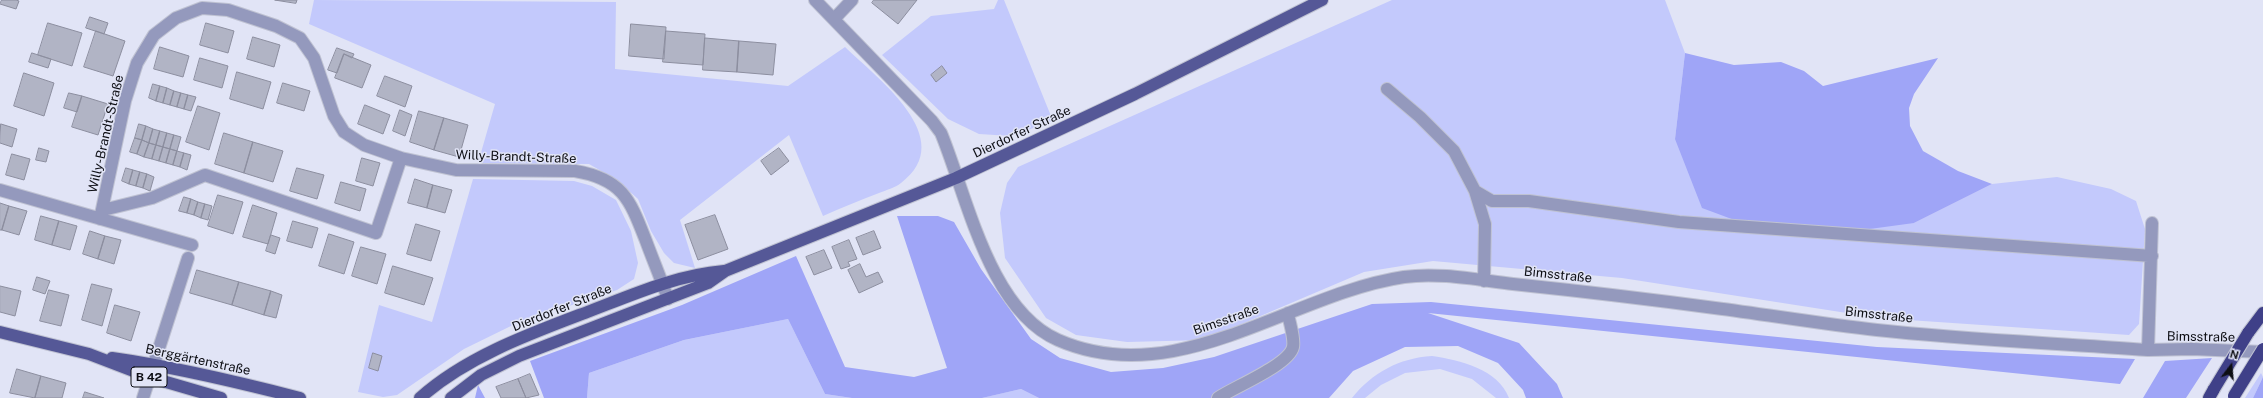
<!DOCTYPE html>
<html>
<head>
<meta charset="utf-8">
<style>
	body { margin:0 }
	#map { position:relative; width:2263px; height:398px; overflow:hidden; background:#e1e4f6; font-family:"Public Sans",sans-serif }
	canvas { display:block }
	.north { position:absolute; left:2211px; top:346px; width:40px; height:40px; -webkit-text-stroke:3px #e1e4f6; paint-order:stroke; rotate:16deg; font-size:11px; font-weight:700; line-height:16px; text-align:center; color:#0d0e14 }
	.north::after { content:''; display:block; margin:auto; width:14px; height:18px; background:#0d0e14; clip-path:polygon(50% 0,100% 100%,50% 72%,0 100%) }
</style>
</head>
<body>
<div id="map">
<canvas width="2263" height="398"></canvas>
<div class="north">N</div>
</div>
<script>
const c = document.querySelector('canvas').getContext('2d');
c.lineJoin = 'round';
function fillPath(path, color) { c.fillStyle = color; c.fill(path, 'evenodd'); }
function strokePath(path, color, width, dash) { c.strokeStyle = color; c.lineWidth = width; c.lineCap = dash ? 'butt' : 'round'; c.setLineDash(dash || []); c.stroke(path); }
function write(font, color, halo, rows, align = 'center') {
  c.font = font + ' "Public Sans",sans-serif'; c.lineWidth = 3; c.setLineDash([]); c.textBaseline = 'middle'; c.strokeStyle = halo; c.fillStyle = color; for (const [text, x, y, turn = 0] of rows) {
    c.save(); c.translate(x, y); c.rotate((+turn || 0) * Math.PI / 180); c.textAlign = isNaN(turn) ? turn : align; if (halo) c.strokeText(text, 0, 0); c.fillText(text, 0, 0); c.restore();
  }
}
fillPath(new Path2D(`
	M314,0L616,2L615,69L788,86L845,47C877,78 960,139 901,183C895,188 886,190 879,193C860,200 841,208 823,216L789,135L680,220L695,268L674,263L664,253L651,231L638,199L617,180L589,164L478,163L495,104L309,24Z
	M998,0H1004L1053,121L1011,136L979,134L948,119L882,55L931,16L994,9Z
	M1392,0H1665L1685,53L1675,139L1914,223L1992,184L2057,177L2111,189L2136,201L2145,229L2139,324L2129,335L1879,318L1622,278L1433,261L1364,272L1204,340L1127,342L1076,335L1046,318L1005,258L1000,213L1007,183L1018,167Z
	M473,179L574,181L592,186L616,200L631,231L638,263L634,279L617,290L515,324L464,349L397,395L383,397L358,392L379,305L432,322Z
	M788,319L825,394L852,398H587L589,373L684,340Z
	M1432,356C1460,360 1498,369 1509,398H1496L1472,379L1440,369L1405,373L1381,385L1365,398H1352C1372,373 1399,358 1432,356Z
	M2261,373L2263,377L2253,398H2245Z
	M1021,389L1039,398H982L986,397Z`), '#c3c9fc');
fillPath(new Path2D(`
	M1685,53L1734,65L1781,62L1804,71L1823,86L1938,58L1914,94L1909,108L1910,126L1923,151L1958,171L1992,184L1914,223L1840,233L1756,228L1702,208L1675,139Z
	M897,216H938L954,222L981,269L1031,339L1060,358L1111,372L1163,368L1214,357L1372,304L1431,302L1877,347L2135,359L2120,384L1428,313L1519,343L1557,384L1563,398H1526L1523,390L1498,363L1458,346L1405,347L1353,371L1329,398H1039L1021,389L982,398H852L825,394L788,319L684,340L589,373L587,398H544L530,361L682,305L796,256L845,367L914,377L947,368Z
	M2212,358L2186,398H2143L2165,361Z
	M2263,377V398H2253Z
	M478,385L485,398H475Z`), '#9fa5f7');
const building = new Path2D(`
	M2,0H16L19,1L16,9L0,4Z
	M275,0H297L296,3Z
	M874,0H917L898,24L872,3Z
	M90,17L108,23L104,34L86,28Z
	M48,23L82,33L72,66L38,55Z
	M206,23L234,31L228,53L200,45Z
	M631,24L666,27L664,59L629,56Z
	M96,31L125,41L113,76L84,67Z
	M666,31L705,34L703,65L663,62Z
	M253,37L280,45L274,67L247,59Z
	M705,38L739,41L737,72L703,70Z
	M739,41L776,44L773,75L737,72Z
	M160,47L189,56L183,77L154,69Z
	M337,48L354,54L352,58L344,54L337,73L328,70Z
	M32,53L51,59L48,68L29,62Z
	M344,54L371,65L362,88L335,78Z
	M200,58L228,66L222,88L194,80Z
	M942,66L947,73L936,82L931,75Z
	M237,72L271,82L263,109L230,99Z
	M24,73L54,83L44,116L14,106Z
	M385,76L412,86L405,107L377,96Z
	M283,83L310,91L304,111L277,103Z
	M153,84L160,86L156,101L149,98Z
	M160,86L167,88L163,103L156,101Z
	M167,88L174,91L170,105L163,103Z
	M174,91L181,93L177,107L170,105Z
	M69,93L82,96L77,112L64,108Z
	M181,93L188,95L184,109L177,107Z
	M188,95L196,97L191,111L184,109Z
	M82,96L108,104L98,135L72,127Z
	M365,105L390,115L383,134L358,124Z
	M198,106L220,113L209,150L186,142Z
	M400,110L412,115L405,136L393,131Z
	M419,111L444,118L434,150L410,142Z
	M444,118L468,125L459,157L434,150Z
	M1,124L17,129L12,147L0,143Z
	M139,124L146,126L142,140L135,138Z
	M146,126L153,129L149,143L142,140Z
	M153,129L160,131L156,145L149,143Z
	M160,131L167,133L163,147L156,145Z
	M167,133L174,135L170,149L163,147Z
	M224,133L253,142L244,173L215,164Z
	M174,135L181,137L177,151L170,149Z
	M135,138L142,140L137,154L130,152Z
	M142,140L149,143L144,157L137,154Z
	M253,142L283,151L273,182L244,173Z
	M149,143L156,145L152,159L144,157Z
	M156,145L163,147L159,161L152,159Z
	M163,147L170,149L166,163L159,161Z
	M39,148L49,151L46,162L36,160Z
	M779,148L789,161L771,175L761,161Z
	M170,149L177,151L173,165L166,163Z
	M177,151L184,153L180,167L173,165Z
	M184,153L191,155L187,170L180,167Z
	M12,154L30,159L24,180L6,175Z
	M362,158L380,163L373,186L356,181Z
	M126,168L133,170L129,184L122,181Z
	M297,168L324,175L317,199L290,191Z
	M133,170L140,172L136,186L129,184Z
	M140,172L147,174L143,188L136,186Z
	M147,174L154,177L150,191L143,188Z
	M415,179L433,185L427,208L408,203Z
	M341,182L366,189L360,211L335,203Z
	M433,185L452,190L445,213L427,208Z
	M218,195L243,202L233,234L208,226Z
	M184,197L191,199L187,213L179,211Z
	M191,199L198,202L194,215L187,213Z
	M198,202L205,204L201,218L194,215Z
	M0,203L9,206L2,230H0Z
	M205,204L212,206L208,220L201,218Z
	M253,205L277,213L268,244L243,237Z
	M9,206L27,211L19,235L2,230Z
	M715,215L728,249L698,260L685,225Z
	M41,216L59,221L52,245L35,240Z
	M59,221L77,226L70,250L52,245Z
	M293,221L318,228L312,248L287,241Z
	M416,224L440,231L431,261L407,254Z
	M90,231L105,236L98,259L83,254Z
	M874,231L881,248L863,255L856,238Z
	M329,234L354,242L344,274L319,266Z
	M271,235L280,238L275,254L266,251Z
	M105,236L121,240L114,264L98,259Z
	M849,240L857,259L848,262L850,266L841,269L832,247Z
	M361,247L386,254L377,284L352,276Z
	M824,250L832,268L814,275L806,257Z
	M860,264L866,277L878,272L883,282L859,293L848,270Z
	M393,266L433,278L424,305L385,293Z
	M197,270L239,282L232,305L190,293Z
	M37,277L50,281L45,294L33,290Z
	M239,282L271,291L264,315L232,305Z
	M92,284L112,289L102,326L82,320Z
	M0,286L21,291L15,316L0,312Z
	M49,290L69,295L61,326L40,321Z
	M271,291L282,295L276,318L264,315Z
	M115,305L140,312L131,341L107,333Z
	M373,353L382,356L378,371L369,368Z
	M17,369L41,376L35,398L10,393Z
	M530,374L539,395L526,398L518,379Z
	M41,376L66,383L62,398H35Z
	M518,379L526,398H501L496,387Z
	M85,392L104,398H83Z`);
fillPath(building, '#b1b4c5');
strokePath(building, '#8c8e9f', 1);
const minor = new Path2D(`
	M815,0L932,121L941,133C967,196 989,310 1058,340C1177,392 1290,294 1404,277C1439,272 1478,280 1513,284C1580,291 1648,299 1715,308C1769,315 1823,324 1877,330C1967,340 2058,343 2148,350L2192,349L2263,352
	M834,19L852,0
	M1387,89L1420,117L1454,151L1475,191L1485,224L1484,281
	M0,190L192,245
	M1475,191L1492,201H1529L1679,222L2152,256
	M103,210L152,198L205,175L376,233L401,158
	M100,219L125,101L137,63L154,35L176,18L202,8L228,10L276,26L300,38L314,58L334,116L344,132L364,145L401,158L456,170L575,171C623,179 630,200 646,241C653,260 661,279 668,299
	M2148,350L2152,223
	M143,398L188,258
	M1218,398C1234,387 1289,365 1293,347C1295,338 1289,322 1288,313`);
const major = new Path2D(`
	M0,332L89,354L149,377L221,398
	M112,358C176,367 238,382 300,398
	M420,398C467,356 532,333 590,311C634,294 677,275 724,271
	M451,398L481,375L519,356L708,283L725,271L956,178L1135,94L1322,0`);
const highway = new Path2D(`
	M2248,333L2263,313
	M2209,398L2214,389`);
strokePath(minor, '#bfc2d2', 14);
strokePath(major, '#bfc2d2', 14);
strokePath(highway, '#bfc2d2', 14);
strokePath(minor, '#9499bd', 12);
strokePath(major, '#555897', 12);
strokePath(highway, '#3f4088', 12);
const highwayBridge = new Path2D(`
	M2214,389L2248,333
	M2234,396L2263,349`);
strokePath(highwayBridge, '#bfc2d2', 14, []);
strokePath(highwayBridge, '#3f4088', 12);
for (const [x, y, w] of [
	[149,377,36]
]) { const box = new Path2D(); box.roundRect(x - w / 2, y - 10, w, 20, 3); c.fillStyle = '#e1e4f6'; c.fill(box); strokePath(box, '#0d0e14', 1); }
write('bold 12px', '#0d0e14', null, [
	["B 42",149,377]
]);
write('13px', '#0d0e14', '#e1e4f6', [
	["Dierdorfer Straße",1022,132,-25],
	["Willy-Brandt-Straße",106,134,-77],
	["Willy-Brandt-Straße",516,157,2],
	["Bimsstraße",1558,275,6],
	["Dierdorfer Straße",562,308,-22],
	["Bimsstraße",1879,315,6],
	["Bimsstraße",1226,320,-19],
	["Bimsstraße",2201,337,1],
	["Berggärtenstraße",198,360,12]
]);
</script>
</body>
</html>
